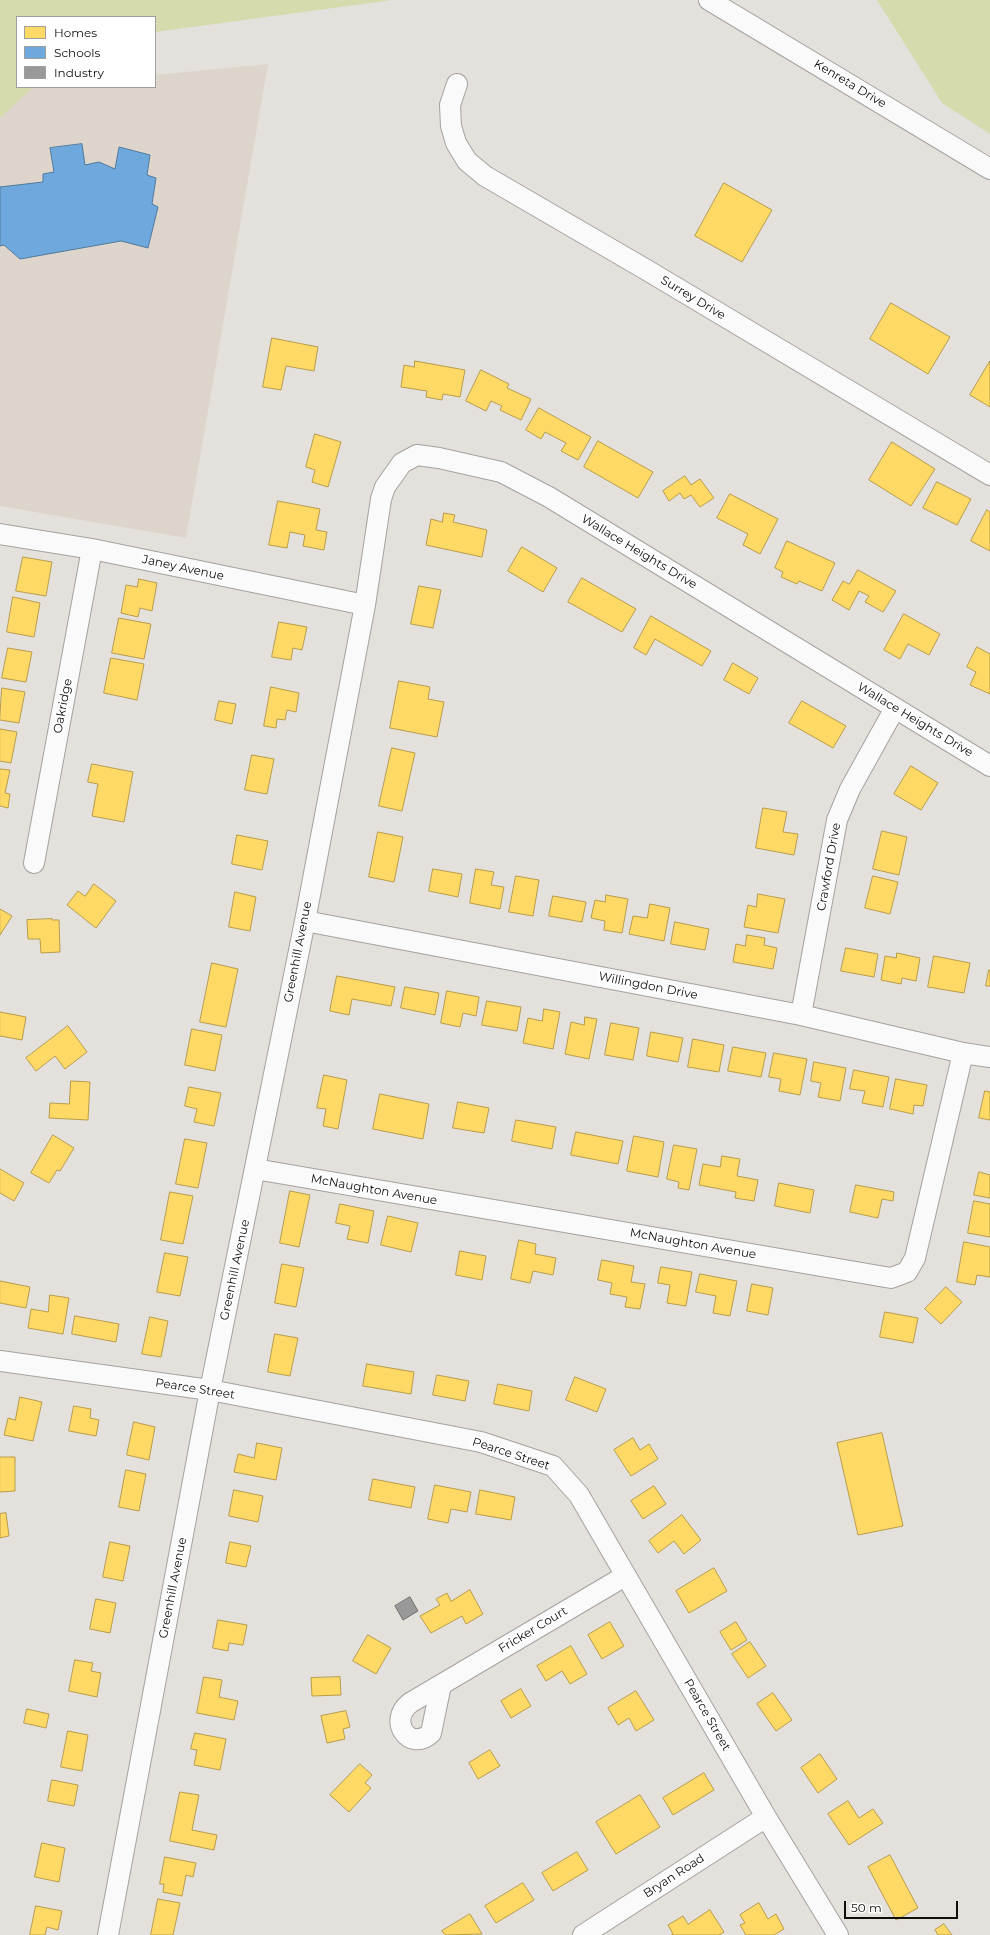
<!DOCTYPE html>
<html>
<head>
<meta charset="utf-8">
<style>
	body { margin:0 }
	#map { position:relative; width:990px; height:1935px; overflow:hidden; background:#e4e0dc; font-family:Montserrat,sans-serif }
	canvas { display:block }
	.legend { position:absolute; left:16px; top:16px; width:140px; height:72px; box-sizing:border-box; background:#fff; border:1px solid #9f9f9d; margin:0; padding:5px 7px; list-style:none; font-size:12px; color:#100e0b }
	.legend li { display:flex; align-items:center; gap:8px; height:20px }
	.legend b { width:20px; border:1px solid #9f9f9d }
	.scale { position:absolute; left:844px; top:1901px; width:114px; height:18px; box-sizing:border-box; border:2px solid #100e0b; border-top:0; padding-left:5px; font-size:12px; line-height:14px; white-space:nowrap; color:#100e0b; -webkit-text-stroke:3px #fff; paint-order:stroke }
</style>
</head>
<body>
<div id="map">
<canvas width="990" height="1935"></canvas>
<ul class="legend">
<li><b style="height:11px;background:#ffd966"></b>Homes</li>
<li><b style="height:11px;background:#6fa8dc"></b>Schools</li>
<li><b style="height:11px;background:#999"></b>Industry</li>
</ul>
<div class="scale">50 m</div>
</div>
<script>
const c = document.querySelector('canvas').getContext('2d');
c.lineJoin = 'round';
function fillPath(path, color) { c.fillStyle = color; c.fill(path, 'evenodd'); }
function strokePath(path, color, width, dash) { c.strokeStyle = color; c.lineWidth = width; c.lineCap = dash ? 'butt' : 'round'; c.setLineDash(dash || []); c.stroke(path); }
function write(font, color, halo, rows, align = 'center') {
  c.font = font + ' Montserrat,sans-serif'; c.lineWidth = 4; c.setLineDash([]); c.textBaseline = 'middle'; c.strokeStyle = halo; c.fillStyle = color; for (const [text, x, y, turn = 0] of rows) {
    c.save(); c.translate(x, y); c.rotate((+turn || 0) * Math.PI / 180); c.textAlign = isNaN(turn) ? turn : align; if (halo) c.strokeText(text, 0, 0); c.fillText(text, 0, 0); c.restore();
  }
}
fillPath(new Path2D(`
	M268,64L186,538L0,506V118L33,87H155V75Z`), '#ddd5cb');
fillPath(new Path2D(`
	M0,0H392L155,32V17H17V87H33L0,118Z
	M877,0H990V134L942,103Z`), '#d7daac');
const homes = new Path2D(`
	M724,183L772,210L742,262L695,236Z
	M891,303L950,337L928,374L870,339Z
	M272,338L318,347L314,371L286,366L281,390L263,387Z
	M415,361L465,370L460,397L443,394L442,400L426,397L427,391L401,387L404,365L414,367Z
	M990,361V407L970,395Z
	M481,370L509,384L507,388L531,399L521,420L500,410L502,406L491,401L486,411L466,401Z
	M539,408L591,437L578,460L561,451L566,443L545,432L541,439L526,430Z
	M315,434L341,442L328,487L312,482L315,470L306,467Z
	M598,441L653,472L638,498L584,467Z
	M892,442L935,469L911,506L869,480Z
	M685,476L691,485L700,479L714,498L700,507L691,495L684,499L680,493L669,501L663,491Z
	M937,482L971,499L957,525L923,508Z
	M730,494L778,519L760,554L743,545L748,534L717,518Z
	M278,501L320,509L316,530L327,532L324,550L303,546L305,535L290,532L287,548L269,545Z
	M987,510L990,512V551L971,541Z
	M444,513L455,515L453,522L487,530L482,557L426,545L431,519L442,522Z
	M787,541L835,563L822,591L799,581L797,584L781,577L783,572L775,568Z
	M522,547L557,568L543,592L508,571Z
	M23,557L52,562L46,596L16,591Z
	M858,570L896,591L883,612L865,602L869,596L859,591L849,610L832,600L843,581L849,584Z
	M582,578L636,609L622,632L568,602Z
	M139,579L157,583L152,611L140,608L138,617L121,613L126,585L137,587Z
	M419,586L441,590L433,628L411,624Z
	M13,597L40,603L34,637L7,632Z
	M904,614L940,634L929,655L908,644L900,659L884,650Z
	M651,616L711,651L702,666L655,639L646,655L634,648Z
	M119,618L151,624L144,659L112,653Z
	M279,622L307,627L302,650L293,648L291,660L272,657Z
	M977,647L990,654V694L970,685L976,672L967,667Z
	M8,648L32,652L26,682L2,678Z
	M111,658L144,664L137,700L104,693Z
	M733,663L758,678L749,694L724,680Z
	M399,681L430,687L428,699L444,702L437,737L390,728Z
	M271,687L299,693L296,712L287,710L285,720L277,719L276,728L264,726Z
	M2,688L25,692L19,723L0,720Z
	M219,701L236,704L232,724L215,720Z
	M802,701L846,726L833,748L789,723Z
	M0,729L17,732L11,763L0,761Z
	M392,748L415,753L402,811L379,806Z
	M252,755L274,759L267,794L245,790Z
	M92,764L133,772L124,822L92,816L98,784L88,782Z
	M911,766L938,783L921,810L894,794Z
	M0,769L10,770L5,793L10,794L8,808L0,806Z
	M763,808L787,812L783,832L798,834L794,855L756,848Z
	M882,831L907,837L899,875L873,869Z
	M378,832L403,837L394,882L369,877Z
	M237,835L268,841L262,870L232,864Z
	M433,869L462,874L458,897L429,891Z
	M476,869L494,872L491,885L504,887L500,909L470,903Z
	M516,876L539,880L533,916L509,912Z
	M873,876L898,882L890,914L865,908Z
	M94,884L116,901L96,928L67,905L78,891L85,896Z
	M235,892L256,897L250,931L229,927Z
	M758,894L785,899L778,933L744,927L748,905L756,907Z
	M606,895L628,899L622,933L604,930L605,921L591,918L595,900L605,902Z
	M553,896L586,902L582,922L549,916Z
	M650,904L670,908L664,941L629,934L633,916L647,918Z
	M0,909L12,916L0,935Z
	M52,919V920H59L60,952L41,953L40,939H28L27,920Z
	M675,922L709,929L705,950L671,944Z
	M747,935L765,938L764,945L777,948L773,969L733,962L736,944L745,946Z
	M846,948L878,954L874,977L841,971Z
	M897,953L920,958L916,981L902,978L901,984L881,980L885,956L896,958Z
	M934,956L970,963L964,993L928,987Z
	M212,963L238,969L226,1027L200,1022Z
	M989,970H990V986H986Z
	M337,976L395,987L391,1006L352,999L349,1015L330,1011Z
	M405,987L439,993L435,1015L401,1008Z
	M447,991L479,997L476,1016L463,1013L460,1027L441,1023Z
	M487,1001L521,1007L517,1031L482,1025Z
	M544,1009L560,1012L553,1049L523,1043L528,1018L542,1021Z
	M0,1012L26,1017L22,1040L0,1036Z
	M585,1017L597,1019L589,1059L565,1054L571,1022L584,1025Z
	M611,1023L639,1028L633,1060L605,1055Z
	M68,1026L87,1052L65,1069L55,1056L36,1071L26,1058Z
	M192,1029L222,1035L215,1071L185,1065Z
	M651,1032L683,1038L678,1062L647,1056Z
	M693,1039L724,1045L719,1072L688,1067Z
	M733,1047L766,1053L761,1077L728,1071Z
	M774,1053L807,1059L800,1095L779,1091L781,1079L769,1077Z
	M814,1062L846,1068L840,1101L818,1097L821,1083L811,1081Z
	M854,1070L889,1077L883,1107L862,1103L865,1091L850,1089Z
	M324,1075L347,1080L338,1129L323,1126L326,1109L317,1108Z
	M896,1079L927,1085L923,1106L914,1105L913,1114L890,1109Z
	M71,1081L90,1082L88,1120L49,1118L50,1103L69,1104Z
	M189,1087L221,1093L214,1126L194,1122L197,1109L185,1106Z
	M985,1091L990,1092V1120L979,1118Z
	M380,1094L429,1104L423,1139L373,1129Z
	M458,1102L489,1108L484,1133L453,1128Z
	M516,1120L556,1127L552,1149L512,1141Z
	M576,1132L623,1141L618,1164L571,1155Z
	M53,1135L74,1148L60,1171L57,1170L49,1183L31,1173Z
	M634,1136L664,1142L658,1177L627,1171Z
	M185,1139L207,1143L198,1188L176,1184Z
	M674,1145L697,1149L689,1190L678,1188L679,1182L667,1179Z
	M722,1156L740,1159L737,1176L758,1180L754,1201L735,1198L736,1192L699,1185L703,1164L720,1167Z
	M0,1169L24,1183L14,1201L0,1193Z
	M979,1172L990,1175V1198L974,1195Z
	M779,1183L814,1190L810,1213L775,1206Z
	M856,1185L894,1192L893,1201L882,1199L878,1218L850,1212Z
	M290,1191L310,1195L299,1247L280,1243Z
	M170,1192L193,1196L183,1244L161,1240Z
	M974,1201L990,1204V1237L968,1233Z
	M340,1204L374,1211L368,1243L347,1239L350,1226L336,1223Z
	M388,1216L418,1223L411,1252L381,1245Z
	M519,1240L536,1244L535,1254L556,1258L553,1275L533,1271L530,1283L511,1279Z
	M964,1242L990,1247V1277L977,1275L975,1285L957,1282Z
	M460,1251L486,1256L482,1280L456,1275Z
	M165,1253L188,1257L180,1296L157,1292Z
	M602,1260L634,1266L631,1282L645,1284L640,1309L625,1307L627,1297L610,1294L612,1283L598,1280Z
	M282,1264L304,1268L296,1307L275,1303Z
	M661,1267L692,1272L686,1306L667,1303L670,1285L658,1283Z
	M700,1274L737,1281L730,1316L713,1313L716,1296L696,1292Z
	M0,1281L30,1287L26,1308L0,1303Z
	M752,1284L773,1288L768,1315L747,1311Z
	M946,1287L962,1302L941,1324L925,1309Z
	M50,1295L69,1298L63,1334L28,1328L31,1309L48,1312Z
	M885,1312L918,1318L913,1343L880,1337Z
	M75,1316L119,1324L116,1342L72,1334Z
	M150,1317L168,1321L161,1357L142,1354Z
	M275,1334L298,1338L290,1376L268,1372Z
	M367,1364L414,1372L411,1394L363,1386Z
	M437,1375L469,1381L465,1401L433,1395Z
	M575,1377L606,1389L597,1412L566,1400Z
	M498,1384L532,1391L529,1411L494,1404Z
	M20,1397L42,1402L33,1441L4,1435L8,1418L15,1420Z
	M74,1406L91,1409L90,1418L99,1420L96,1436L69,1431Z
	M134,1422L155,1427L149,1460L127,1455Z
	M882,1433L903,1526L858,1535L837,1443Z
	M633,1438L640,1450L649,1444L658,1459L631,1476L614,1450Z
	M257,1443L282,1448L276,1480L234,1472L238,1454L254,1458Z
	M0,1457H15V1491L0,1492Z
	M126,1470L146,1474L139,1511L119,1507Z
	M373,1479L415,1487L411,1508L369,1500Z
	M435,1485L471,1492L467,1512L451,1509L448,1523L428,1519Z
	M654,1486L666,1504L643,1519L631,1501Z
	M234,1490L263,1496L258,1522L229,1516Z
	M480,1490L515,1497L511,1520L476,1514Z
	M6,1513L9,1536L0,1538V1514Z
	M682,1515L701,1540L684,1554L674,1541L658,1553L649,1541Z
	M110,1542L130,1546L123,1581L103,1577Z
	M230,1542L251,1546L246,1567L226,1563Z
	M714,1568L727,1591L689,1613L676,1591Z
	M470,1590L483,1614L466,1624L462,1616L431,1633L420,1616L440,1605L436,1599L447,1593L451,1601Z
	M96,1599L116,1603L110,1633L90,1629Z
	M218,1620L247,1625L243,1645L229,1643L228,1651L213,1648Z
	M610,1622L624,1646L602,1659L588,1635Z
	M736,1622L747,1640L731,1650L720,1632Z
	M368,1635L391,1648L376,1674L353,1661Z
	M750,1642L766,1666L748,1678L732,1654Z
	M571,1646L587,1674L570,1684L562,1671L546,1681L537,1666Z
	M75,1660L93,1663L91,1671L101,1673L97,1697L69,1691Z
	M204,1677L222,1680L219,1697L238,1701L234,1720L197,1713Z
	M340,1677L341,1695L312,1696L311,1678Z
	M521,1689L531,1706L511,1718L501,1701Z
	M636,1691L654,1720L636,1731L629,1718L618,1725L608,1708Z
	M773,1693L792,1720L776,1731L757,1704Z
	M27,1709L49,1714L46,1728L24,1723Z
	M346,1711L350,1727L343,1729L345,1739L327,1743L321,1716Z
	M68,1731L88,1735L82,1771L61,1767Z
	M195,1733L226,1739L220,1770L194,1765L197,1750L191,1749Z
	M490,1750L500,1766L478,1779L469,1763Z
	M820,1754L837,1779L818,1793L801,1768Z
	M360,1764L372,1775L365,1783L371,1788L349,1812L330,1795Z
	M704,1773L714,1790L673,1815L663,1798Z
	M52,1780L78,1785L74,1806L48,1801Z
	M180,1792L199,1795L192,1830L217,1835L214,1850L170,1841Z
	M640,1795L660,1827L616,1854L596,1822Z
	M848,1801L859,1818L873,1809L883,1823L849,1845L828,1814Z
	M42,1843L65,1848L59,1882L35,1877Z
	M577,1852L588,1870L553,1891L542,1873Z
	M890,1855L918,1908L896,1920L868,1867Z
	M165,1857L196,1863L193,1877L186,1875L182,1896L163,1892L164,1884H160Z
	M523,1883L534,1900L496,1923L485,1906Z
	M158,1899L180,1903L173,1935H151Z
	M759,1903L768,1919L776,1914L784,1929L774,1935H746L740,1925L745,1923L740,1915Z
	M36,1906L62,1911L58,1930L47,1927L45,1935H30Z
	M710,1910L724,1932L719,1935H671L673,1934L668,1925L683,1916L688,1924Z
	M470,1914L482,1934L445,1935L442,1931Z
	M944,1924L952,1935H938L935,1930Z`);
fillPath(homes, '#ffd966');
strokePath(homes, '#b79c4b', 1);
const schools = new Path2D(`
	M82,144L85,165L99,162L115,169L119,147L150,155L147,175L156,178L152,204L158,207L148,248L121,241L20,259L4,245L0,246V187L43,182V174L54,172L50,148Z`);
fillPath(schools, '#6fa8dc');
strokePath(schools, '#527a9d', 1);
const industry = new Path2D(`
	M410,1597L418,1611L403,1620L395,1606Z`);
fillPath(industry, '#999');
strokePath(industry, '#706f6e', 1);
const minor = new Path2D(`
	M709,0L990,169
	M457,84L450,105L451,126L456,143L467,161L485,176L645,269L990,475
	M0,534L92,549L365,605
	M34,863L92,549
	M305,921L801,1015L963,1053L990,1057
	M801,1015L837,820L850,789L895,708
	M255,1169L891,1278L907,1272L915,1258L963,1053
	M0,1361L210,1390L481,1442L553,1466L579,1495L766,1817L838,1935
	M441,1685L431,1733C410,1753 387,1721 410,1703L625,1576
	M108,1935L210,1390L305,921L365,605L381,499L385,487L402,463L417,455L439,458L501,472L549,497L990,766
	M583,1935L766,1817`);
strokePath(minor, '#a5a29f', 22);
strokePath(minor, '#fbfafa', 20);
write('12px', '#100e0b', '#fff', [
	["Kenreta Drive",850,84,31],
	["Surrey Drive",693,298,31],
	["Wallace Heights Drive",639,552,31],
	["Janey Avenue",183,568,12],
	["Oakridge",63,706,-79],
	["Wallace Heights Drive",915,720,31],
	["Crawford Drive",829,867,-80],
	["Greenhill Avenue",298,952,-79],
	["Willingdon Drive",648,986,11],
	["McNaughton Avenue",374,1190,10],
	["McNaughton Avenue",693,1244,10],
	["Greenhill Avenue",235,1270,-78],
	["Pearce Street",195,1389,9],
	["Pearce Street",511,1454,18],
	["Greenhill Avenue",173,1588,-79],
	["Fricker Court",533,1630,-31],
	["Pearce Street",707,1715,60],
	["Bryan Road",674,1876,-33]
]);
</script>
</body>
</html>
